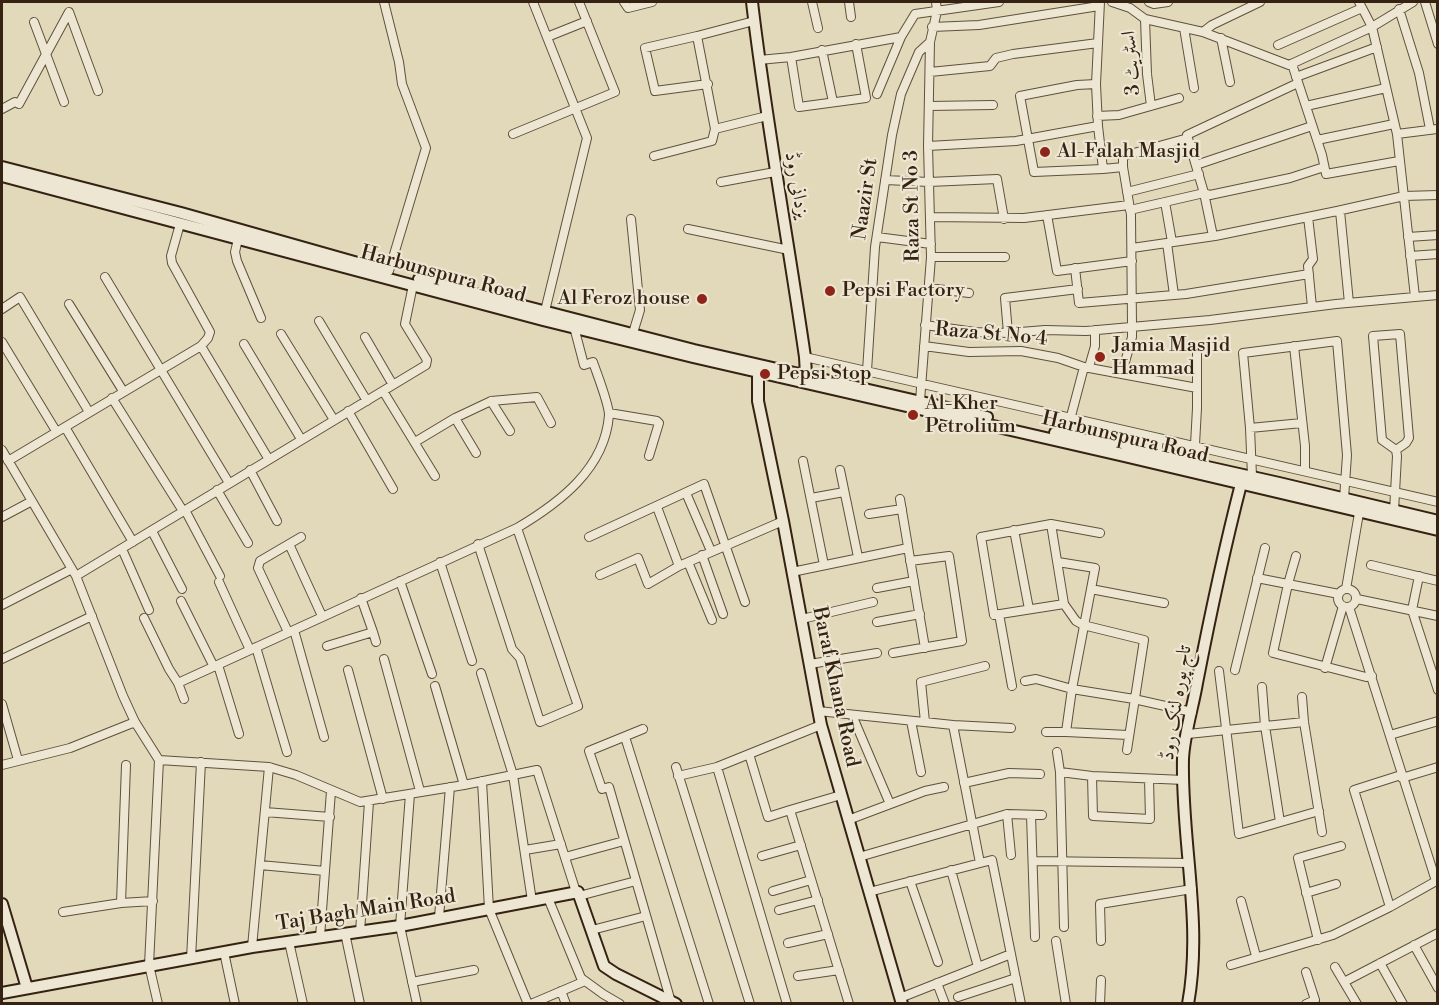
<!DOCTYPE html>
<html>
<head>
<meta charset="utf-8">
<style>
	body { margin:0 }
	#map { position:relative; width:1439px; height:1005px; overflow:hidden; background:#e2d9ba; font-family:"Libre Bodoni",serif }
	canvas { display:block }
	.frame { position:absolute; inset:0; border:3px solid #352212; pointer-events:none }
</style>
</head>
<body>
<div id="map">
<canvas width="1439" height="1005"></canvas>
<div class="frame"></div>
</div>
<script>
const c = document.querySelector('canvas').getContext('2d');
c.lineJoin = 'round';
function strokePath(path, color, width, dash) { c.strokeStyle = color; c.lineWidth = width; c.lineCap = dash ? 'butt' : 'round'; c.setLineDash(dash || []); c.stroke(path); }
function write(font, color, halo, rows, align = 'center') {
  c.font = font + ' "Libre Bodoni",Amiri,serif'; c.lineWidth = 4.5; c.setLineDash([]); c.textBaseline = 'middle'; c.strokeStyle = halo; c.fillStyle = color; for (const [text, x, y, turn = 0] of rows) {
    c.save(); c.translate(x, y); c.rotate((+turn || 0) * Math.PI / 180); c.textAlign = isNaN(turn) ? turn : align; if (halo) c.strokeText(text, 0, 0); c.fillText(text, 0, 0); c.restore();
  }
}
const street = new Path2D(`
	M384,2L399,62L402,84L426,148L389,271
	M533,2L587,138L545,311
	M624,2L628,8L652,2
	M812,2L818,28
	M849,2L851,17
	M1112,2L1130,8L1145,19L1203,32L1289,65L1372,27L1413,2
	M1149,2L1154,4L1168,2
	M1359,2L1372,27L1397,134L1415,297L1438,295
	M1425,2L1438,44
	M1399,9L1419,73L1430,129
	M1145,19L1147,74L1151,106
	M754,21L697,36L715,129L767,116
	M34,22L64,102
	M932,27L979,25L1099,6
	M1184,28L1194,88
	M1203,32L1212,25L1260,2
	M697,36L645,48L655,91L708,84
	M547,37L587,21
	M1221,38L1230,82
	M1278,45L1362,8
	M822,50L833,102
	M791,57L799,107L866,98L856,44
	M759,60L791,57L901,37L915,14L999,2
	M1292,64L1322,155L1326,174L1399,161
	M930,72L990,66L996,58L1013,54L1098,43
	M1296,77L1377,47
	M1298,83L1187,135L1204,193L1210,195L1290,178L1324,167
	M1096,84L1077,85L1020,96L1034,172L1103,169L1098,126
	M877,94L901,37
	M929,106L993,105
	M1306,106L1386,88
	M2,109L15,102L19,104L69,12L98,91
	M1097,116L1119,115L1179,98
	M513,134L615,92L579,2
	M1397,134L1437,129
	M1317,140L1394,124
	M928,146L1016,141L1098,126L1096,84L1100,2
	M654,156L712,141L715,129
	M1196,165L1312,126
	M1123,167V156L1188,138
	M1103,169L1123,167L1131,215L1132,326V337L1122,373
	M885,180L929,182L997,179L1004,219
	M721,182L775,172
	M1127,192L1199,174
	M1165,202L1172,242
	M1130,210L1204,193L1213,236
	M1340,211L1349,303
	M1047,215L1057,271L1132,261
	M930,217L1024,218L1129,205
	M1308,217L1313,259L1308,266L1312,307
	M631,219L640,310L633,333
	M688,229L789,250
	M877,237L931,244
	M1408,237L1438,235
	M238,239L235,252L237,261L261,318
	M1167,243L1174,295
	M1132,248L1215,236L1337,211L1404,196L1438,195
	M1410,256L1438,254
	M931,257H1005
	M1075,268L1079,303L1186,294L1309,274
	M105,277L229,483
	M929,288L969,293
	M69,304L123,391
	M2,309L20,297L89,412
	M319,321L367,401
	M925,325L975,332L1008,333L1045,330L1086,331L1210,320L1336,304L1415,297
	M1008,333L1005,298L1078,289
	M281,334L334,420
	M365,337L393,385
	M2,342L56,431
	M244,344L301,439
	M201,346L268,458
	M924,346L969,352L1021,351L1058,358L1084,367L1197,388
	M1294,346L1305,446V471
	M805,357L1438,502
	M1089,367L1095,346V330
	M867,371L875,247L892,135L901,94L919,52L930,42
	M383,391L435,476
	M112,398L183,511
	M491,401L510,431
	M920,401L931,257L928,146L930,42L937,11L936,2
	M348,411L393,489
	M609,413L657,421L659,423L649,456
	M455,418L476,453
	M65,427L133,542
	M1250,428L1302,423
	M1066,435L1084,367
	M415,442L455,418L491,401L537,397L551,423
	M1125,448L1131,432
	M2,450L76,576L123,696L135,722L159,760L149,965L158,1004
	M1157,455L1159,439
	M8,461L201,346L208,338L210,332L172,263L171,256L180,224
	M803,461L824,565
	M1194,463L1197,408V353
	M250,470L277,521
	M840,470L858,557
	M1252,476L1250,428L1243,353L1337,341L1347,455L1344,499
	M217,490L248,543
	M686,493L711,551
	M811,498L844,492
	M900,499L925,648
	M657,507L679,566
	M185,510L220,576
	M1394,511L1397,456L1396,450L1382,440L1373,336L1400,334L1409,438L1406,443L1396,450
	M869,514L902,509
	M2,517L32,501
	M1051,524L1100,533
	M1014,530L1029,609
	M152,531L182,589
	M589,537L704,484L745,602
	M289,544L322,616
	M478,544L512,649L520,658L540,722L578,706L517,528
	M122,549L149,610
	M702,555L723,614
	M1296,556L1288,584L1273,653L1366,677L1372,676
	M440,562L472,661
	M688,562L712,620
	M1058,562L1095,568L1072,689L1134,699L1192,712
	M1371,565L1438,581
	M792,572L908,548
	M600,575L638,558L648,584L679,566L783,521
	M76,576L426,365L427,360L405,324L413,285
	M1419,576L1412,610L1438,690
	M1257,578L1339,594
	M400,581L432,674
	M219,582L250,650
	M877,588L914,581
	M1338 598a9 9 0 1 1 18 0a9 9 0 1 1-18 0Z
	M1091,589L1164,603
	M1346,589L1359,513
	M1357,599L1438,616
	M181,601L214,667
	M1064,604L994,615L981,537L1051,524L1064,604L1076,621L1083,625L1144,640L1127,750
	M2,605L72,569
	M1349,607L1436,881
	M999,614L1012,686
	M144,618L169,669L178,683L184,699
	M802,619L873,602
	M877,622L920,614
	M294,630L324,737
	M288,632L258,568L260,561L301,537
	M373,632L376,642
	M327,646L373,632L361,598
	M256,647L287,752
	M893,653L962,641L949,556L910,561
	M2,659L92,616
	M384,659L420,791
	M810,664L877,653
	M218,665L239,734
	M1325,668L1343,606
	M348,670L383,799
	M1235,670L1265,548
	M1219,671L1239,834L1319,811
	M481,673L513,775L532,901
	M1025,681L1036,679L1072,689L1066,732L1128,735
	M178,683L517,528C559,503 605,469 609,415C609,404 597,374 593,362L584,365L574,327
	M435,686L464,785
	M1262,687L1265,726L1280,822
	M1302,697L1304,722L1322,832
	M2,704L18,760
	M818,711L953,725L980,863
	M852,715L890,804
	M911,721L921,772
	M925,722L921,682L985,666
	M953,725L1011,728
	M643,729L589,751L602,789L609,787L671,1002
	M1046,732H1066
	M1188,734L1304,722
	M1390,735L1438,721
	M625,737L709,1004
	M1057,752L1060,772
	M749,754L768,817L790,810
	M159,760L269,767L296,775L360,802L464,785L537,770L576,892
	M2,765L70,748L135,722
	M676,767L750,1004
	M717,767L787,1004
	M678,776L717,767L821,725
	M1092,776L1093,816L1150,819L1149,779
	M1402,778L1438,767
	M482,781L489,909L528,1004
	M964,783L1009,773L1040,774
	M410,794L400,926L417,1004
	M841,795L790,810L849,1004
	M265,812L330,817
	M1007,814L1011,855
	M1031,815L1035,937
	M848,820L925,791L944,787
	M525,850L561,844
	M762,856L801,845
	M565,857L624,841
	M859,857L1007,814L1042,815
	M1033,861L1189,863
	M260,865L325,871
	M951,870L978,967
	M910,881L938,962
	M773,891L811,880
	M869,892L992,860L1021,1004
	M1306,893L1336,884
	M579,896L636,881
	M548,898L581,978L603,994L620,1004
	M1241,901L1256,956
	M121,903L126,765
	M1390,907L1354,790L1401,775
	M779,910L818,900
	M63,912L121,903L153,901
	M439,917L450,787
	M1064,927L1060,772L1092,776L1184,780
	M592,930L646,916
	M360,932L369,802
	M345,933L360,1004
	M320,937L331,791
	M1318,940L1298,858L1341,846
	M1056,941L1066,1004
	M1101,941L1100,904L1192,889
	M289,942L303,1004
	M788,943L828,934
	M1414,945L1438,988
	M252,947L269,767
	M224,952L235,1004
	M191,959L201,762
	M1380,963L1403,1004
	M1231,965L1333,935L1390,907L1438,880
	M1335,967L1357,1004
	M1306,972L1315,1000L1306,1004
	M798,976L839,970
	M412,982L474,970
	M1344,982L1438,933
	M937,983L945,1004
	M561,991L566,1004
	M958,997L1016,978
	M900,998L1011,954
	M531,1004L585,981
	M1100,1004L1101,980`);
const secondary = new Path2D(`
	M752,2C766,121 788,239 805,357L806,375
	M2,167L181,213L386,271
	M2,176L543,320L693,357L1124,456L1438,530
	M419,279L694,350L987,417
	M758,373V401L783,521L821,725L902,1004
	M1055,433L1279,483L1438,521
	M2,904L27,988
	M2,993L252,947L400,926L578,892L604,966L616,974L676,1004
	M1188,1004C1203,922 1181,841 1183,759C1184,735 1193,707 1197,683C1210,616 1224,550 1241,484`);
strokePath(street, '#60503c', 10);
strokePath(secondary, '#352212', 14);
strokePath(street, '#ece6d2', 8);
strokePath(secondary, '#ece6d2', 10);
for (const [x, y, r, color] of [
	[1045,152,6,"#8f2418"],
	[830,291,6,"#8f2418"],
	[702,299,6,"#8f2418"],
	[1100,357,6,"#8f2418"],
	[765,374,6,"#8f2418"],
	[913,415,6,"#8f2418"]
]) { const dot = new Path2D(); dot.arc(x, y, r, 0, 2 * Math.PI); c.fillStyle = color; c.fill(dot); strokePath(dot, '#ece6d2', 2); }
write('20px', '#352212', '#ece6d2', [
	["اسٹریٹ 3",1132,63,-94],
	["یزدانی روڈ",796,185,80],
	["Naazir St",866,199,-82],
	["Raza St No 3",913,206,-91],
	["Harbunspura Road",443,275,15],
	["Raza St No 4",991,335,5],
	["Harbunspura Road",1125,438,13],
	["Baraf Khana Road",835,687,78],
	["تاج پورہ لنک روڈ",1177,703,-81],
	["Taj Bagh Main Road",366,911,-9]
]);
write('20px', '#352212', '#ece6d2', [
	["Al-Falah Masjid",1057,152],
	["Pepsi Factory",842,291],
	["Al Feroz house",690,299,"right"],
	["Jamia Masjid",1112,346],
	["Hammad",1112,369],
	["Pepsi Stop",777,374],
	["Al-Kher",925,404],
	["Petrolium",925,427]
], 'left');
</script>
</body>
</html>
